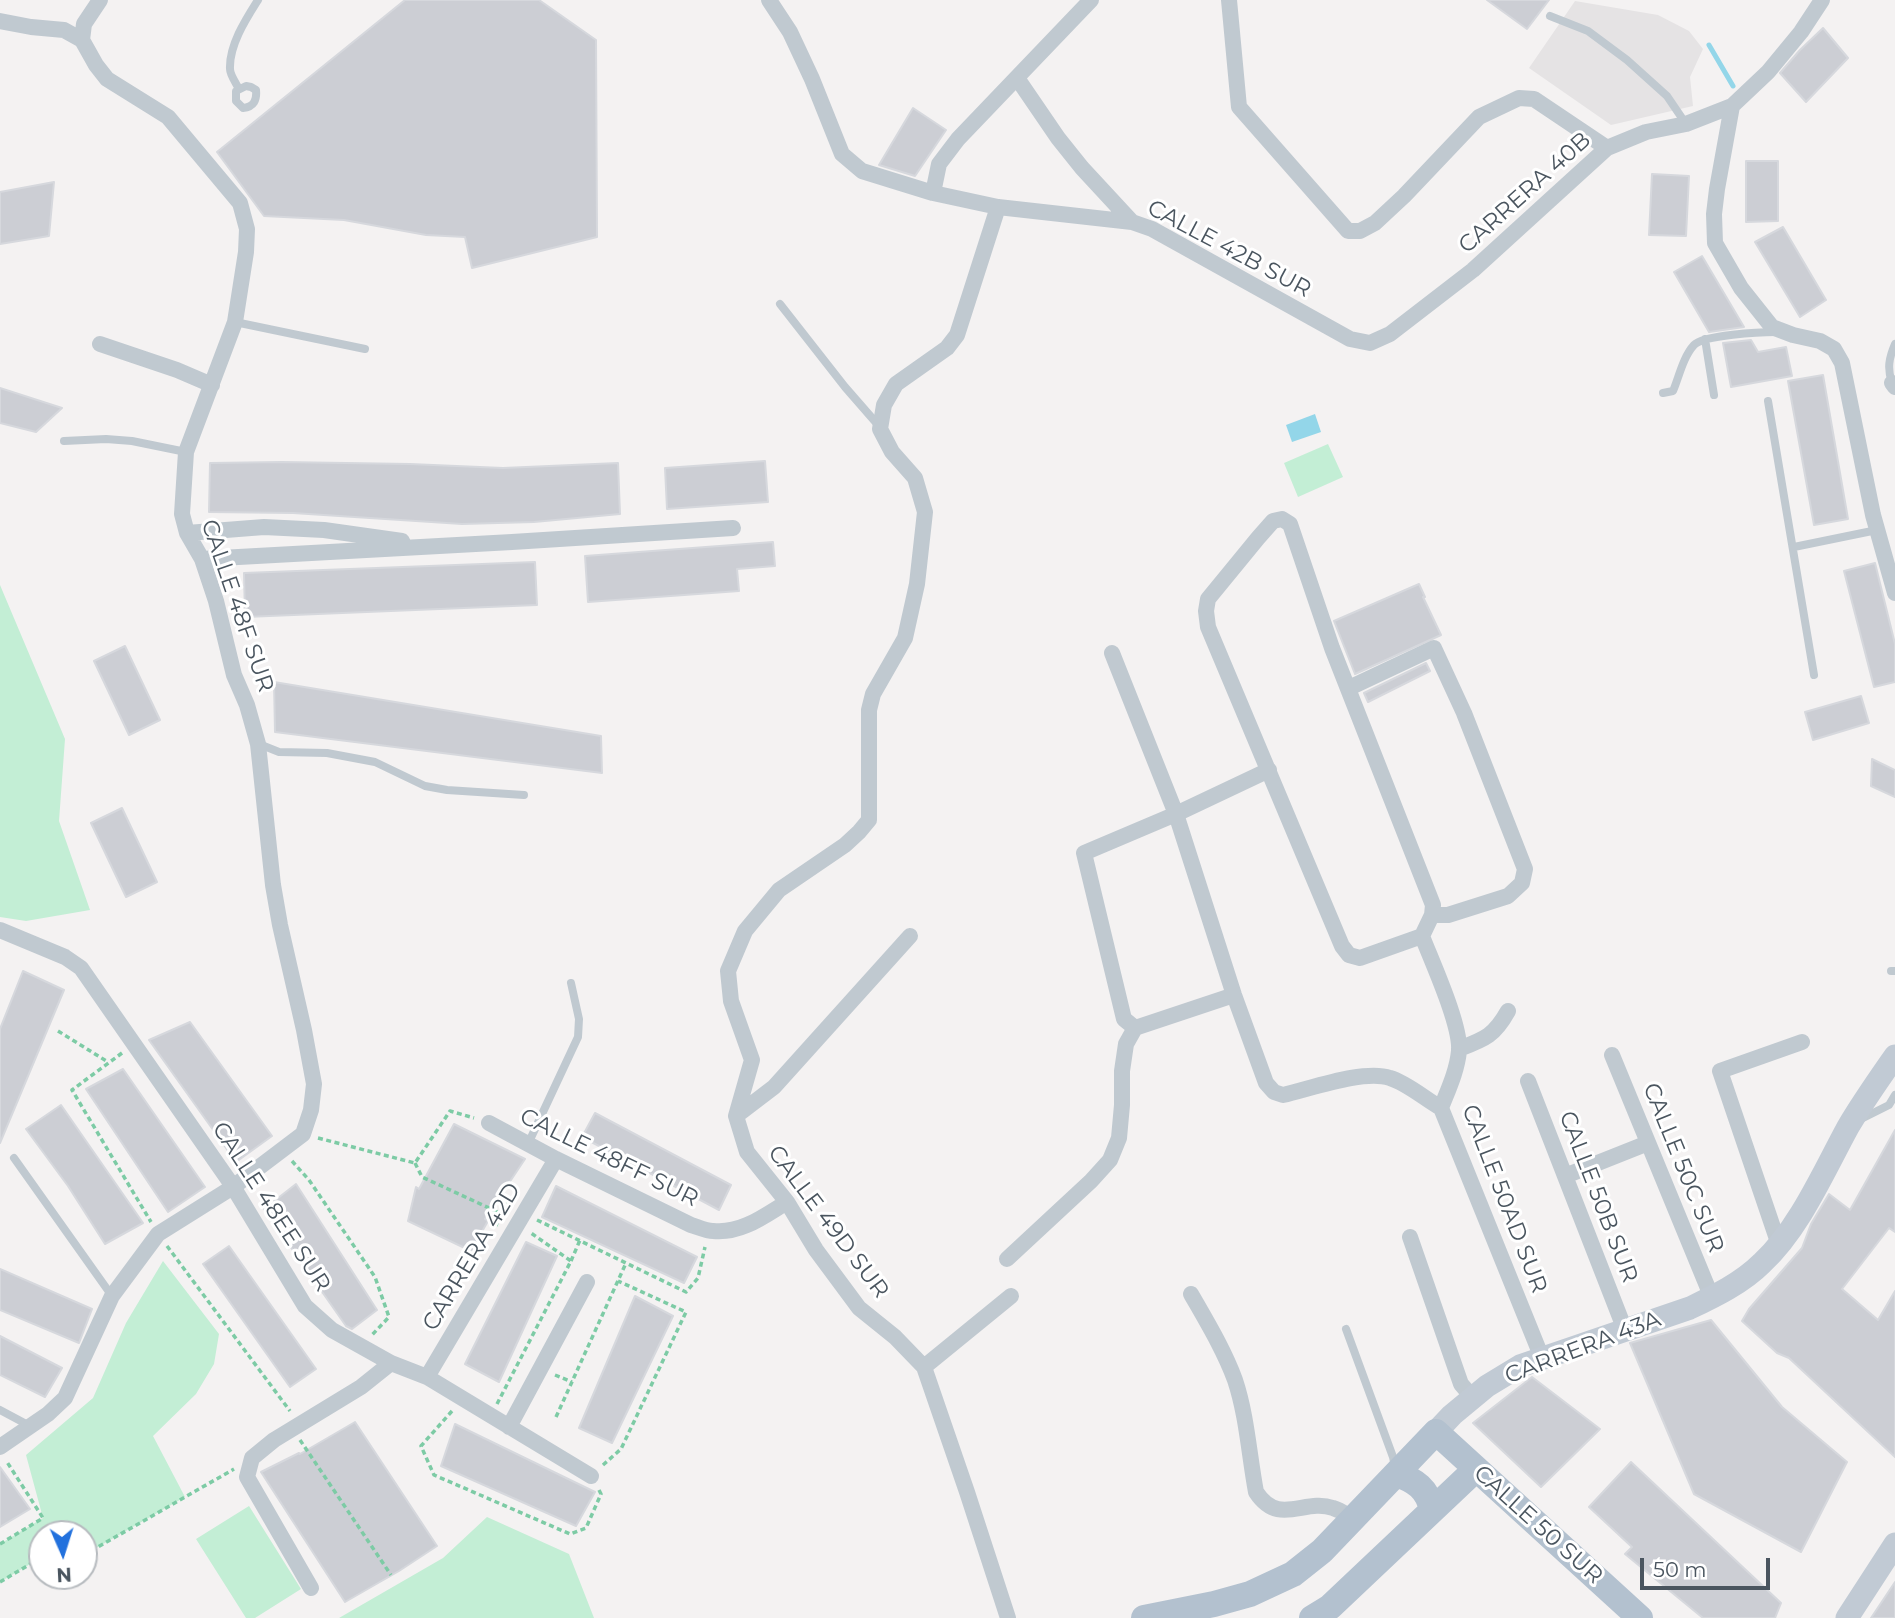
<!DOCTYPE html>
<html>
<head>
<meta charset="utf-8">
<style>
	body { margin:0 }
	#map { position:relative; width:1895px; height:1618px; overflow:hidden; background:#f4f2f2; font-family:Montserrat,sans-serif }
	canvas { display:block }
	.north { position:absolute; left:28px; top:1520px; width:70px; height:70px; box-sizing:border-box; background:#fff; border:2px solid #b7bbbf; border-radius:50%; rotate:177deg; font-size:19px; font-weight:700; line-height:28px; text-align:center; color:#4a555f }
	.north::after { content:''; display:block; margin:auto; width:24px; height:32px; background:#2271dd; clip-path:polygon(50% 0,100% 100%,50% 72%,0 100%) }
	.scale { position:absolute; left:1640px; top:1558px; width:130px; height:32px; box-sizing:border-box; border:4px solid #4a555f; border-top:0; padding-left:9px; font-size:21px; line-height:24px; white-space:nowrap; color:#4a555f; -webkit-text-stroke:5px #fff; paint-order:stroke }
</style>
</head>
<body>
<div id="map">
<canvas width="1895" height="1618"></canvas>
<div class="north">N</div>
<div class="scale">50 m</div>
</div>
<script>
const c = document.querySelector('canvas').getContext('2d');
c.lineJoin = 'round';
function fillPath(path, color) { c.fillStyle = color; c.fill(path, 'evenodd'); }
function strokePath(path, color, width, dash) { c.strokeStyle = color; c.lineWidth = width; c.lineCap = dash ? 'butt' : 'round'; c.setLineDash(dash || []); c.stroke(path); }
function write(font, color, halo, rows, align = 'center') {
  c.font = font + ' Montserrat,sans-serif'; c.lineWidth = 6; c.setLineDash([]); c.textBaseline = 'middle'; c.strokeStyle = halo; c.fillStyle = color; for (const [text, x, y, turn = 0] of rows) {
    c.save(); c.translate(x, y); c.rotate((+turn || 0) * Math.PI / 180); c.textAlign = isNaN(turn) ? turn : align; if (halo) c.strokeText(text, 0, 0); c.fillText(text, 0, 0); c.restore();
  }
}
fillPath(new Path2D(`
	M1575,1L1658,15L1689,31L1703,49L1690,77L1693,106L1611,125L1529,68Z`), '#e5e3e4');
fillPath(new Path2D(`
	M1328,444L1343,477L1298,497L1284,463Z
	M0,585L65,739L59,821L90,910L26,921L0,917Z
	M163,1261L219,1334L214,1364L196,1394L153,1436L185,1497L84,1555V1534H42V1557L0,1582V1544L43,1518L26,1455L93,1398L126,1323Z
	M249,1506L301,1589L255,1618H246L196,1539Z
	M487,1517L569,1554L594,1618H339L443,1558Z`), '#c3eed5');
fillPath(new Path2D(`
	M1315,414L1321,432L1292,442L1286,425Z`), '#93d6e9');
strokePath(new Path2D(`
	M1709,45L1733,86`), '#93d6e9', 5);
const building = new Path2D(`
	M405,0H539L596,40L597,237L472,268L465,237L426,235L344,220L264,216L217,152Z
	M1487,0H1549L1527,29Z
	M1823,28L1848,58L1806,102L1780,73L1800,50Z
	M913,108L946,130L915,176L879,165Z
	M1746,161H1778V221L1746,222Z
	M1652,174L1689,176L1686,236L1649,235Z
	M54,182L49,236L0,244V192Z
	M1783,227L1826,300L1800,317L1755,242Z
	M1702,256L1744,327L1709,332L1674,272Z
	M1751,340L1758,352L1786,347L1792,376L1731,387L1723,343Z
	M1823,375L1848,519L1814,525L1788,381Z
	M0,388L62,408L36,432L0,423Z
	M765,461L768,502L667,509L665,468Z
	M282,462L410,464L503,468L618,463L620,514L534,522L462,524L293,513L209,512L210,463Z
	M773,542L775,566L737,569L739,591L588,602L585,556Z
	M535,562L537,605L245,617L244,573Z
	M1875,563L1895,644V682L1874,687L1844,571Z
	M1419,584L1425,597H1423L1441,635L1355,674L1334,621Z
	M125,646L160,720L129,735L94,661Z
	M1426,663L1430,671L1368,702L1364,693Z
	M274,682L601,736L602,773L275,732Z
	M1861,696L1869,723L1813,740L1805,712Z
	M1872,759L1895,770V797L1871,786Z
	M122,808L157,882L126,897L91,823Z
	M23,971L64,990L0,1143V1029Z
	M190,1022L272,1136L236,1162L149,1040Z
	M123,1069L205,1187L168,1212L86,1089Z
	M61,1105L143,1223L105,1244L68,1186L26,1129Z
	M595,1113L731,1185L719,1210L582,1137Z
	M454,1124L525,1159L485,1219L488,1221L471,1251L408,1221L416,1187L419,1189Z
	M1895,1130V1232L1889,1228L1842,1289L1878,1320L1895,1291V1457L1789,1358L1777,1353L1742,1321L1749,1309L1802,1248L1811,1224L1829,1194L1850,1210Z
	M296,1184L377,1310L352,1329L346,1326L264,1209Z
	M556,1186L697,1257L684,1283L542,1217Z
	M526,1242L557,1256L499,1382L465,1364Z
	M229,1246L316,1369L290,1387L203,1264Z
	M0,1269L92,1309L79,1343L0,1310Z
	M635,1296L673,1316L612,1443L579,1428Z
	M1711,1320L1782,1407L1847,1462L1801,1552L1694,1494L1630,1343Z
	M0,1336L62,1368L45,1397L0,1375Z
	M1532,1377L1600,1429L1541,1487L1473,1423Z
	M355,1422L437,1546L399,1571L345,1602L261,1472L299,1453L300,1454Z
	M455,1424L595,1492L576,1526L441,1466Z
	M1631,1462L1781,1603L1775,1618H1703L1625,1554L1632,1547L1589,1507Z
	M0,1467L30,1509L0,1527Z
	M1895,1582V1618H1871Z`);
fillPath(building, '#ccced4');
strokePath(building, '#d6d8dd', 2);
strokePath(new Path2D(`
	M58,1031L108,1062
	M122,1053L72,1090L151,1222
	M318,1138L415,1163L450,1111L474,1118
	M292,1161L309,1180L375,1277L389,1317L372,1335
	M415,1163L422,1177L500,1213
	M537,1220L686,1292L698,1278L705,1247
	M496,1226L500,1213L513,1197
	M167,1246L290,1411
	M571,1261L580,1240
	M555,1375L572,1382
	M497,1404L571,1261L531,1233
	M452,1411L421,1446L434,1475L570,1534L586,1528L601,1494L599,1490
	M556,1417L626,1263
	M300,1440L391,1575
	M603,1465L621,1449L686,1312L618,1281
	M0,1544L43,1518L7,1462
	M84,1555L234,1469
	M0,1582L42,1557`), '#7dcba5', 3.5, [5, 3.5]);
strokePath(new Path2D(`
	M1550,16L1588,31L1627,60L1667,96L1686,124
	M246,86L251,87L256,90C257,100 254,107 243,108L236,101V91Z
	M239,89C236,83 230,75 230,69C229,45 246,19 258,0
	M780,304L845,387L879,426
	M235,322L365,349
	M1705,339L1714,395
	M1892,383C1887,368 1889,358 1895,344
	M1663,393L1673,391C1679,377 1683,357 1694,345C1703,335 1761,332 1776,332
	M1768,401L1814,675
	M64,441L106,439L132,441L186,452
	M1794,547L1877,530
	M259,744L279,752L327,753L375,762L425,786L447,790L524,795
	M1891,971H1895
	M1861,1119L1889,1105L1895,1095
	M528,1144L578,1037L579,1019L571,983
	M14,1158L112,1296
	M1346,1329L1393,1457L1395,1467
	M0,1410L30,1426`), '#c0c9d0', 8);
strokePath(new Path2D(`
	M769,0L790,32L812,79L842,154L862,171L933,193L998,207L1132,222L1152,229L1350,339L1370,343L1390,334L1473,270L1607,148L1646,132L1686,124L1732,106L1768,72L1801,32L1822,0
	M1229,0L1239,107L1348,231H1360L1375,223L1404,196L1479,117L1519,98L1534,99L1607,148
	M0,21L31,27L64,30L82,40
	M1017,78L1058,138L1082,168L1132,222
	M1732,106L1717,189L1714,214L1715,243L1741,288L1772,327L1793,335L1820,341L1834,349L1842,363L1873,515L1895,593
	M933,193L939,164L958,139L1091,0
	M998,207L957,335L947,348L896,384L884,405L880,429L892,452L915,478L925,512L917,584L905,638L873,694L869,710V820L859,832L845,845L779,890L745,931L728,971L731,1001L752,1060L736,1116L747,1152L787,1202L816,1250L859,1308L895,1337L924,1367L967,1492L1008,1618
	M100,344L177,370L212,385
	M1892,383L1895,387
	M1282,519L1290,524L1332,648L1433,905L1432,915L1422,936L1360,958L1349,955L1342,946L1208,627L1206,611L1208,599L1258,538L1273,521Z
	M187,533L264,527L324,530L402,541
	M202,559L512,542L733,528
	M1112,653L1176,814L1234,995L1266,1083L1274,1092L1283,1095C1310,1089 1364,1069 1390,1078C1407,1083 1425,1099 1441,1108
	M1349,688L1434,648L1464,713L1525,869L1522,883L1508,896L1448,915H1432
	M0,930L65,957L81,968L232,1185L305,1306L332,1330L391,1363L427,1377L591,1476
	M1422,936C1432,962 1461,1025 1459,1051C1457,1071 1448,1090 1441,1108L1542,1358
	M1135,1028L1124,1019L1084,853L1176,814L1269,770
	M1459,1049C1485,1039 1494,1036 1508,1011
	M1612,1055L1712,1298
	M1528,1081L1625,1330
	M736,1116L774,1087L910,936
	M489,1123L556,1159L691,1225C698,1227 706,1231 713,1231C741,1234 764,1216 787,1202
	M1565,1176L1648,1143
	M1410,1237L1461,1384L1473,1398
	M1779,1245L1720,1071L1802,1042
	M1007,1259L1091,1181L1110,1160L1119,1138L1122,1105V1071L1126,1044L1135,1028L1234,995
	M1191,1294C1207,1322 1224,1350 1235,1380C1247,1416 1249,1455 1256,1492C1279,1527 1304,1498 1333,1508C1340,1510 1347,1515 1354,1519
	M924,1367L1011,1296
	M427,1377L556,1159
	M509,1427L587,1282
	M0,1447L48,1414L65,1398L112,1296L158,1234L233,1187L303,1134L311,1110L314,1084L304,1030L280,925L273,885L258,744L247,705L234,675L216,601L202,559L187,533L182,514L186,452L235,322L246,252L247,229L240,203L168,117L107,79L96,65L82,40L84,24L100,0
	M311,1588L247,1477L252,1458L274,1440L361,1387L391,1363`), '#c0c9d0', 16);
strokePath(new Path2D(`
	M1436,1432L1452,1415L1487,1386L1520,1366L1690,1308C1715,1296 1742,1283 1762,1263C1799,1229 1824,1171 1848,1127C1862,1103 1879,1079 1895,1056
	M1847,1618L1895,1544`), '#c1cad4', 23);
strokePath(new Path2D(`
	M1396,1474C1415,1480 1428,1489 1432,1510
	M1144,1618L1214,1604L1250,1594L1293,1574L1322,1551L1436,1432L1640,1618
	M1312,1618L1330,1607L1476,1469`), '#b3c1cf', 26);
write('23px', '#4a555f', '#fff', [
	["CARRERA 40B",1525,193,-42],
	["CALLE 42B SUR",1229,249,28],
	["CALLE 48F SUR",237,606,71],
	["CALLE 48FF SUR",609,1158,26],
	["CALLE 50C SUR",1683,1168,68],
	["CALLE 50B SUR",1598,1197,69],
	["CALLE 50AD SUR",1504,1199,69],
	["CALLE 48EE SUR",271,1207,57],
	["CALLE 49D SUR",828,1222,53],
	["CARRERA 42D",472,1257,-59],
	["CARRERA 43A",1583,1348,-21],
	["CALLE 50 SUR",1538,1525,42]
]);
</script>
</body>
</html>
